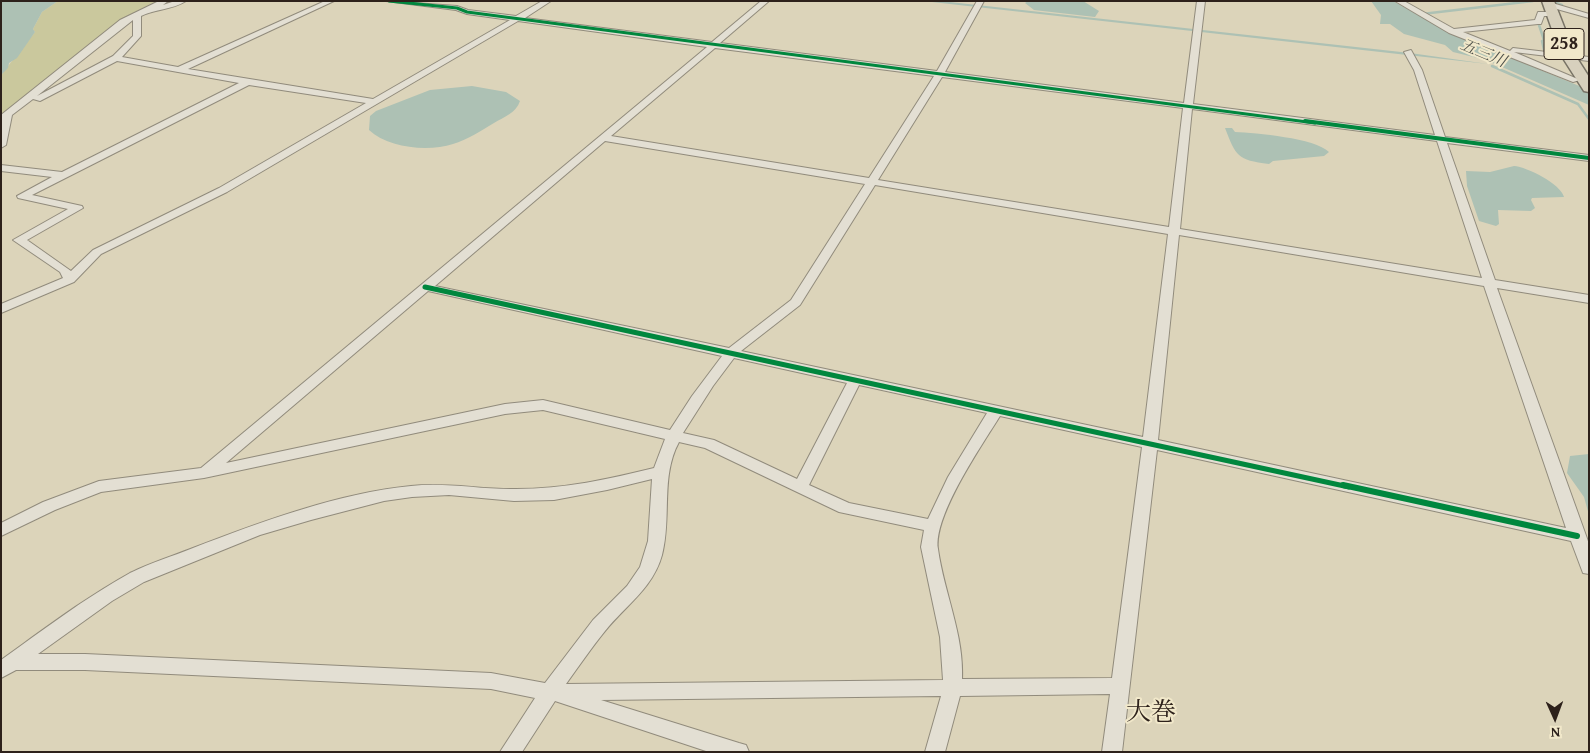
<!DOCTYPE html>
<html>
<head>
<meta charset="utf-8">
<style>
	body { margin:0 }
	#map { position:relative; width:1590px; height:753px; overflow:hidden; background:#dcd4ba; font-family:"Gentium Book Plus",serif }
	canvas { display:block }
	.frame { position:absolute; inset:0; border:2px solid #2d211b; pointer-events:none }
	.north { position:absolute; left:1530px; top:693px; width:50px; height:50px; -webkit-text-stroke:4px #f1e8ca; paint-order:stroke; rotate:178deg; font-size:14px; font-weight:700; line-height:20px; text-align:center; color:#2d211b }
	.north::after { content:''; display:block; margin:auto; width:18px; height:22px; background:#2d211b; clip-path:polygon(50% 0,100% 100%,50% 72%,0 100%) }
</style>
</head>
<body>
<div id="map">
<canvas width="1590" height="753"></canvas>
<div class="frame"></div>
<div class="north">N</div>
</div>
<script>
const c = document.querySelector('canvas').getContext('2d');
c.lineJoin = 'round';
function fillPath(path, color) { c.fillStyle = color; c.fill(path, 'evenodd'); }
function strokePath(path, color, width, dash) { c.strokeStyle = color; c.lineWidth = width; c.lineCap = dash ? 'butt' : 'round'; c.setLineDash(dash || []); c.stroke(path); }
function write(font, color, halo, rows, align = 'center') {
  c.font = font + ' "Gentium Book Plus","Noto Serif JP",serif'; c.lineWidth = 4; c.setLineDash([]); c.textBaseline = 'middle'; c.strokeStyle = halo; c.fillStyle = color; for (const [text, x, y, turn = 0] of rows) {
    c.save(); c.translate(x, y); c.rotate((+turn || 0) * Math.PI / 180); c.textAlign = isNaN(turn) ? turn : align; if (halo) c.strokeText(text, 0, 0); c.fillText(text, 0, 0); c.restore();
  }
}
fillPath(new Path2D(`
	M58,1H163L145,9L1,117V75L35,32L33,29L42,12Z`), '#cac89d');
fillPath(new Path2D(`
	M1,1H58L42,12L33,29L35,32L17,58L9,63L8,68L1,75Z
	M923,1H941L1410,53L1488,64Z
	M1028,1H1083L1099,11L1095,17L1034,10L1025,3Z
	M1371,1H1393L1449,32L1589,90V105L1486,60L1453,52L1445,45L1404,34L1390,24H1380L1381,15Z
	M472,86L506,92L520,101C516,113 504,117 494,123C482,130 467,140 453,144C428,152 388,148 369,130L370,116L376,111L430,90Z
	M1225,128H1232L1235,132C1256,133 1315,138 1329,152L1324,156L1273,161L1269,164C1237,160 1236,156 1225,128Z
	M1514,166C1527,167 1561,184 1564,197L1532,198L1531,200L1535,208L1531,211L1498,210L1499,224L1496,226L1479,221L1467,186L1466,171L1490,172Z
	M1589,454V515L1584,497L1567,473L1570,456Z`), '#adc1b4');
strokePath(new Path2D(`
	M1554,2L1562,5
	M1422,14L1533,1
	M1539,25L1544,40L1542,41L1544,50
	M1492,66L1578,104L1589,119`), '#adc1b4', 2.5);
const minor = new Path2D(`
	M159,1H168L163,5L175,1H186C172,10 155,9 141,16V36L122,57L178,67L325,1H334L188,69L373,99L510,20L467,14L456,10L386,1L457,6L468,10L516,16L542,1H551L525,18L712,42L761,1H769L720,43L937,71L977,1H984L945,72L1184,103L1197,1H1205L1193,104L1435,135L1414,70L1404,52L1411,50L1422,70L1445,137L1589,155V161L1447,143L1495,280L1589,295V303L1497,288L1589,544V574L1583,573L1571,541L1157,450L1122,752H1102L1110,694L960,696L945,752H925L941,696L601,700L739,743L746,745L749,752H709L555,701L522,752H500L535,698L491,689L85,670H16L1,678V660C43,630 85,598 130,573C150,563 173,556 193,548C260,522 339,493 411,486C447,482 481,490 516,489C564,489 609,479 654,468L665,439L543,410L505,414L204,478L101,492L55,510L1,536V523L43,502L99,481L201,468L707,47L518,21L227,192L101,254L74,282L1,313V304L63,278L60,272L13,240L68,209L18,198L17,196L52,177L1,171V165L62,172L239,83L117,61L40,101L33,99L12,115L6,145L1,148V115L120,20ZM133,20V36L113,56L37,96ZM715,48L934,76L869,178L611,136ZM942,77L1183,108L1169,227L878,180ZM249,85L366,103L219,188L93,250L71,271L27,240L83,208L82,206L32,195ZM1192,109L1437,141L1482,278L1180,229ZM605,141L865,184L791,300L729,348L435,286ZM875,185L1168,234L1143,437L741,351L800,305ZM1179,235L1484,286L1566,528L1158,440ZM428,291L722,356L692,396L670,430L543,400L505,404L226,463ZM734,358L847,383L797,479L714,440L683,433L713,386ZM859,385L987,413L948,477L928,519L849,503L809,485ZM1000,416L1142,447L1112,678L962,679C964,634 944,593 938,549C933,516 982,445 1000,416ZM679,442L705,448L839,512L924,530L921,547L940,637L943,680L566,684C579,666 591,648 605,631C626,605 653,588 662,555C672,517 660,477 679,442ZM652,479L648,541L640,567L627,586L593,620L545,683L491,673L85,654H38L112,601L144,582L260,535L311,520L384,501L412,497L449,495L514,501L554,500L607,490Z
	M1395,1H1404L1454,29L1535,20L1538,12H1555V16H1544L1541,24H1538L1463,32L1510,51L1513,48L1589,57V61L1514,52L1580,80L1573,82L1449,33Z
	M1549,2L1589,14V18L1546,6L1545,4Z`);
const trunk = new Path2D(`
	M1542,1H1554L1575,55L1589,77V92L1584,91L1561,55Z`);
strokePath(minor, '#918b7c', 2);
strokePath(trunk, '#787366', 3);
fillPath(minor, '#e3dfd3');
fillPath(trunk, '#d7d0bd');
strokePath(new Path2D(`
	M389,1L457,8L467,12L1315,123`), '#00873e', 3);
strokePath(new Path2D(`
	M1305,121L1589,158`), '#00873e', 4);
strokePath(new Path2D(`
	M425,287L1349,487`), '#00873e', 5);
strokePath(new Path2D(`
	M1343,485L1577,536`), '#00873e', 6);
write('italic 16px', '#4d4f48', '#f1e8ca', [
	["五三川",1483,54,23]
]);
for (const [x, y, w] of [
	[1564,44,40]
]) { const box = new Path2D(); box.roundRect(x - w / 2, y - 15.5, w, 31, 4); c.fillStyle = '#f1e8ca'; c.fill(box); strokePath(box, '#2d211b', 1); }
write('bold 18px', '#2d211b', null, [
	["258",1564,44]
]);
write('25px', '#2d211b', '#f1e8ca', [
	["大巻",1151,714]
]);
</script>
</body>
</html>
